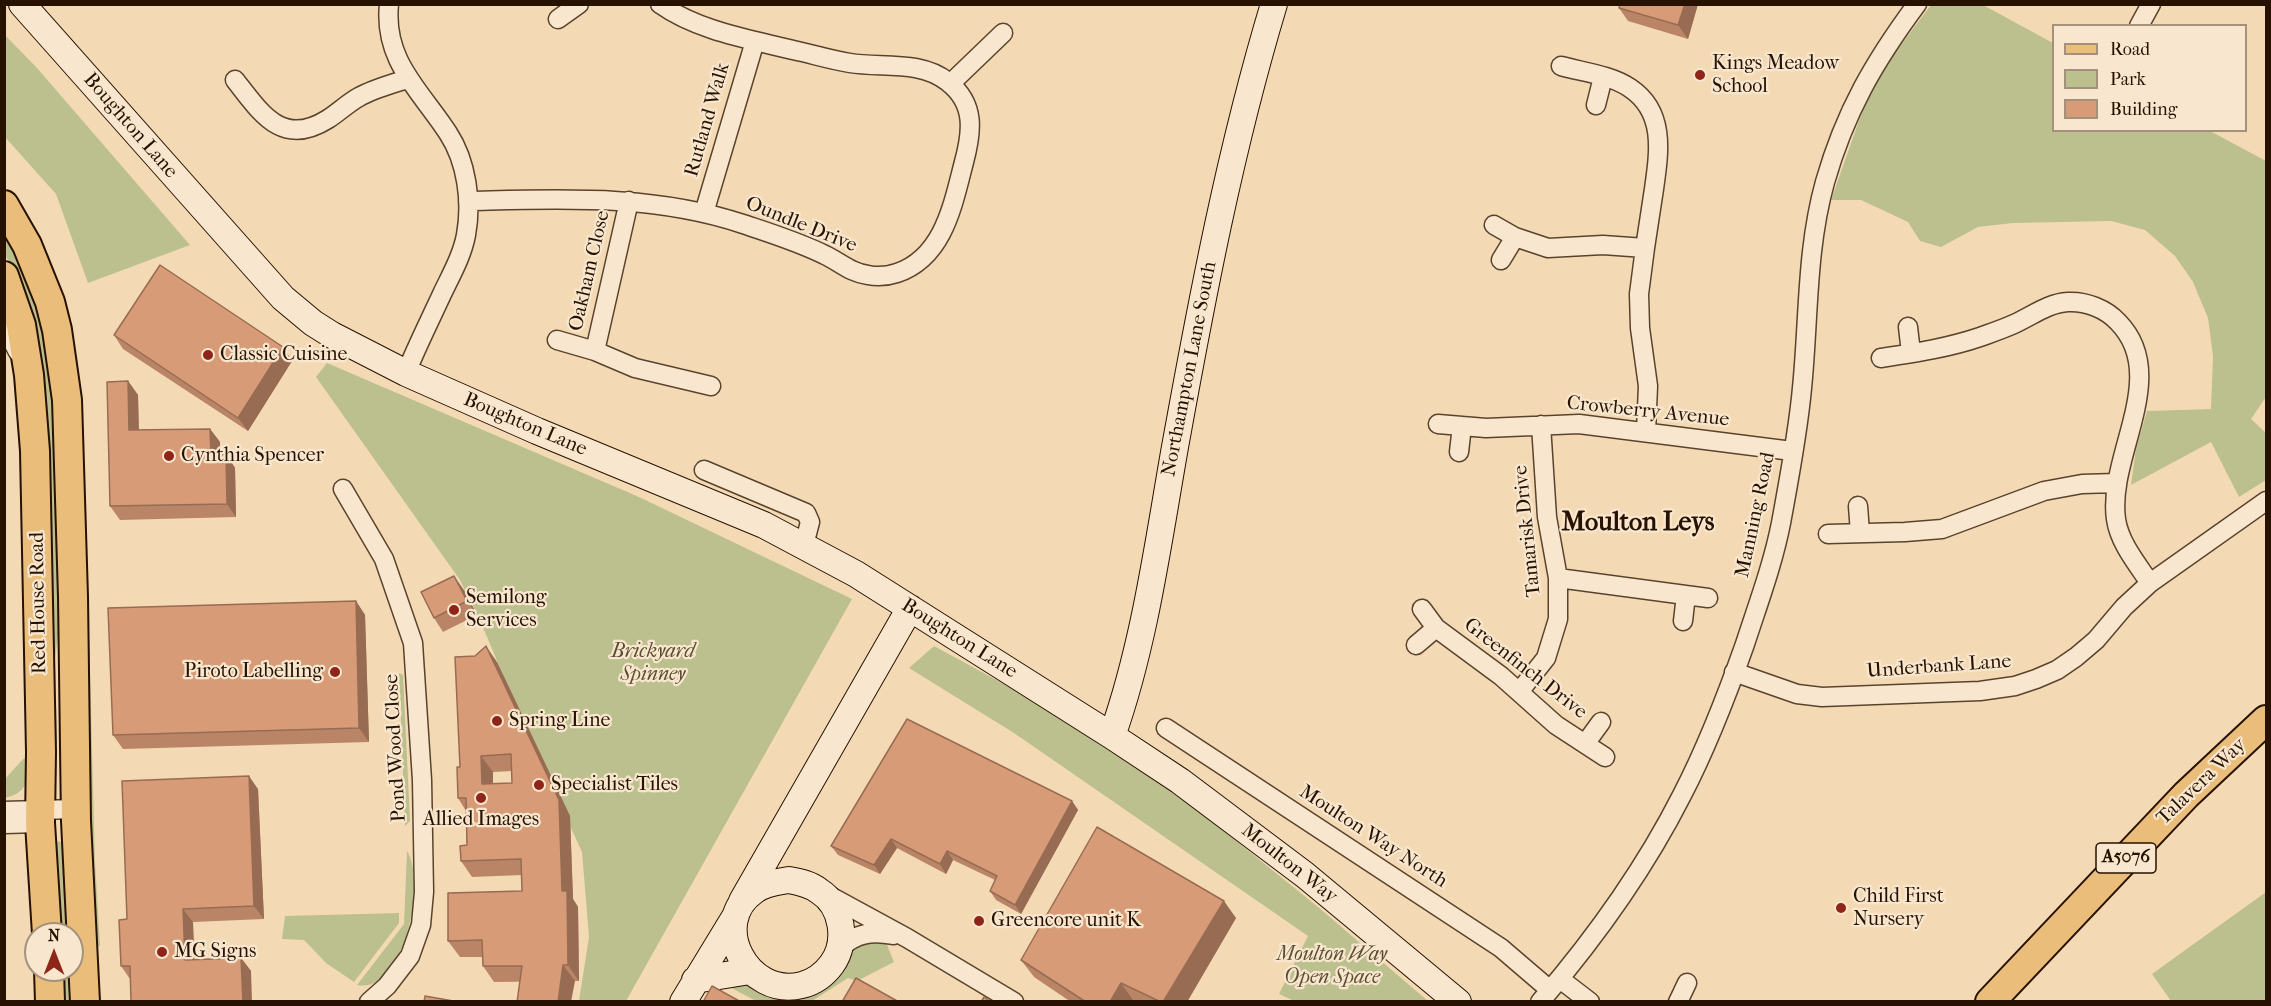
<!DOCTYPE html>
<html>
<head>
<meta charset="utf-8">
<style>
	body { margin:0 }
	#map { position:relative; width:2271px; height:1006px; overflow:hidden; background:#f4dab4; font-family:"IM FELL French Canon",serif }
	canvas { display:block }
	.frame { position:absolute; inset:0; border:6px solid #271100; pointer-events:none }
	.legend { position:absolute; left:2052px; top:24px; width:195px; height:108px; box-sizing:border-box; background:#f8e7ce; border:2px solid #a4917c; margin:0; padding:8px 10px; list-style:none; font-size:18px; color:#271100 }
	.legend li { display:flex; align-items:center; gap:12px; height:30px }
	.legend b { width:30px; border:2px solid #a4917c }
	.north { position:absolute; left:24px; top:922px; width:60px; height:60px; box-sizing:border-box; background:#f8e7ce; border:2px solid #a4917c; border-radius:50%; rotate:0deg; font-size:16px; font-weight:700; line-height:24px; text-align:center; color:#271100 }
	.north::after { content:''; display:block; margin:auto; width:21px; height:27px; background:#8f2418; clip-path:polygon(50% 0,100% 100%,50% 72%,0 100%) }
</style>
</head>
<body>
<div id="map">
<canvas width="2271" height="1006"></canvas>
<div class="frame"></div>
<ul class="legend">
<li><b style="height:8px;background:#eabd7a"></b>Road</li>
<li><b style="height:16px;background:#bbc08e"></b>Park</li>
<li><b style="height:16px;background:#d89b77"></b>Building</li>
</ul>
<div class="north">N</div>
</div>
<script>
const c = document.querySelector('canvas').getContext('2d');
c.lineJoin = 'round';
function fillPath(path, color) { c.fillStyle = color; c.fill(path, 'evenodd'); }
function strokePath(path, color, width, dash) { c.strokeStyle = color; c.lineWidth = width; c.lineCap = dash ? 'butt' : 'round'; c.setLineDash(dash || []); c.stroke(path); }
function write(font, color, halo, rows, align = 'center') {
  c.font = font + ' "IM FELL French Canon",serif'; c.lineWidth = 4.5; c.setLineDash([]); c.textBaseline = 'middle'; c.strokeStyle = halo; c.fillStyle = color; for (const [text, x, y, turn = 0] of rows) {
    c.save(); c.translate(x, y); c.rotate((+turn || 0) * Math.PI / 180); c.textAlign = isNaN(turn) ? turn : align; if (halo) c.strokeText(text, 0, 0); c.fillText(text, 0, 0); c.restore();
  }
}
fillPath(new Path2D(`
	M1931,5H1983L2053,43L2054,130L2210,131L2266,161V397L2251,419L2266,433V480L2239,497L2211,442L2131,485L2136,449L2147,411L2211,409L2213,356L2208,318L2193,282L2175,256L2145,230L2111,221L2013,223L1978,227L1941,247L1920,241L1908,222L1861,200H1831L1861,115L1879,74Z
	M4,34L37,68L190,245L88,283L56,194L5,137Z
	M4,232L21,266L41,317L55,396L61,611L55,659L57,744H52L12,269L5,254Z
	M327,363L639,497L852,599L626,1001H579L589,937L582,852L530,739L479,618L460,580L316,377Z
	M80,483L85,484L95,861L100,946L93,947Z
	M934,646L1035,701L1199,811L1318,907L1428,1001H1294L1279,994L1308,936L1014,733L909,668Z
	M399,673L403,675L410,821L405,826Z
	M27,758C28,780 29,792 5,798V779L23,759Z
	M58,841L64,843L69,858L76,1001H63L61,970H72V934H60L55,845Z
	M407,851C427,881 404,995 357,985L404,924Z
	M2266,892V1001H2171L2152,974Z
	M399,913V923L354,982L326,963L304,940L282,939L285,916Z
	M873,938L887,945L894,962L857,981L848,978L812,1001H756L724,984L740,981L773,994L845,948Z`), '#bbc08e');
const street = new Path2D(`
	M389,4C383,61 421,91 448,133C467,162 472,202 466,235C462,256 451,275 442,294C430,320 417,346 406,373
	M558,19L579,4
	M2139,26L2151,4
	M1561,66C1583,72 1611,75 1630,88C1666,112 1659,153 1654,189C1651,209 1648,228 1645,248
	M235,80C261,113 282,148 328,119C339,112 348,103 359,97C373,89 392,84 407,79
	M950,84L1003,33
	M1596,105L1603,77
	M468,201C561,199 653,194 743,224C770,233 799,242 825,255C840,262 851,273 868,275C878,277 888,276 897,273C944,257 953,204 964,162C972,132 976,104 948,82C921,60 882,68 850,63C831,60 812,54 793,50C749,39 698,31 660,4
	M704,213L755,41
	M1494,225L1515,237L1548,248L1603,245L1645,248L1639,294L1640,328L1648,386L1646,432
	M1501,260L1515,237
	M4,325L18,352
	M1908,327L1911,353
	M557,340L595,351L635,368L711,386
	M595,351L629,201
	M1881,358C1914,353 1948,348 1980,337C1991,333 2003,329 2014,324C2032,316 2048,303 2068,302C2086,301 2106,309 2118,322C2171,376 2107,456 2116,519C2119,542 2137,564 2150,583
	M1438,424L1486,428L1579,424L1792,451
	M1459,452L1462,426
	M704,470L806,513L810,522L804,545
	M343,489L384,559L413,643L422,780L424,892L421,925L410,956L387,986L369,1002
	M1858,506L1860,533
	M1828,534L1905,532L1942,529L2044,491L2082,484L2116,483
	M1558,578L1708,598
	M1422,609L1436,628L1501,676L1556,725L1605,757
	M1683,621L1686,595
	M1416,645L1436,628
	M1734,672L1797,694L1822,697L1980,691L2015,686L2036,679L2057,670L2076,657L2096,640L2124,607L2150,583L2266,501
	M1519,692L1546,658L1558,619V578L1547,517L1541,425
	M1166,728L1501,948L1550,990
	M1585,744L1601,722
	M4,811L76,809
	M4,824L40,823
	M828,895L907,938L1014,1002
	M840,948C856,933 872,931 893,935
	M1560,979L1590,1002
	M1540,1002C1595,938 1644,870 1682,795C1707,747 1727,695 1745,644C1758,604 1773,564 1781,523C1789,479 1798,433 1802,388C1809,319 1806,250 1825,182C1845,112 1874,62 1917,4
	M1678,1002L1687,983`);
const secondary = new Path2D(`
	M22,4L283,298L313,323L332,335L406,373L537,431L764,525L856,574L1112,736L1180,781L1305,875L1458,1002
	M1112,736C1145,643 1158,543 1175,447C1202,298 1230,150 1274,4
	M789,880C800,882 810,884 819,891C843,906 848,942 832,964C824,975 814,982 802,985C747,999 708,923 754,891C764,883 777,882 789,880Z
	M742,901L910,608
	M695,980L750,971
	M683,1002L736,915`);
const primary = new Path2D(`
	M4,205L27,245L50,302L57,330L67,400L73,597L76,821L85,1002
	M4,276L21,325L29,375L35,451L41,752L40,823L47,934
	M49,970L50,1002
	M1990,1002L2186,795L2266,720`);
strokePath(street, '#5a432d', 21);
strokePath(secondary, '#271100', 28);
strokePath(primary, '#271100', 32);
strokePath(street, '#f8e7ce', 18);
strokePath(secondary, '#f8e7ce', 26);
strokePath(primary, '#eabd7a', 28);
fillPath(new Path2D(`
	M1698,4L1688,39L1628,21L1619,8Z
	M114,335L283,347L292,361L248,431L123,349Z
	M128,381L138,395L139,430L210,429L220,442V455L226,454L235,468L236,517L120,520L110,506Z
	M464,590L477,615L443,632L434,618Z
	M356,601L365,615L369,742L123,749L113,735Z
	M475,656L497,662L570,816L573,899L578,907L579,981L494,982L483,966V957H460L448,941L522,891V875L472,877L461,861L467,845L466,811L458,798L460,767ZM512,771V783H493V772Z
	M258,789L264,919L193,922L194,960L241,958L251,971L130,979L121,966L127,919Z
	M1072,801L1078,810L1021,914L996,900L990,891L995,880L953,860L946,874L897,848L880,874L838,855L831,846Z
	M1236,918L1187,1002H1136L1133,1000V1002H1071L1034,977L1021,960Z`), '#ba8566');
fillPath(new Path2D(`
	M1685,4H1698L1688,39L1678,25Z
	M283,347L292,361L248,431L238,418Z
	M128,381L138,395L139,444L129,430Z
	M210,429L220,442V468L211,455Z
	M226,454L235,468L236,517L227,504Z
	M454,576L464,590L477,615L467,601Z
	M356,601L365,615L369,742L359,728Z
	M486,646L497,662L570,816L573,899L578,907L579,981L568,965L562,891Z
	M481,756L493,772V800L482,784Z
	M249,776L258,789L264,919L254,906Z
	M1072,801L1078,810L1021,914L1015,905Z
	M891,839L897,848L880,874L874,865Z
	M947,851L953,860L946,874L940,864Z
	M1224,901L1236,918L1187,1002H1163Z
	M183,909L193,922L195,974L185,960Z
	M241,958L251,971L252,1002H243Z
	M563,965L575,981L571,1002H558Z
	M1121,983L1133,1000V1002H1110Z`), '#976c53');
const building = new Path2D(`
	M1620,4H1685L1678,25L1619,8Z
	M160,265L283,347L238,418L114,335Z
	M128,381L129,430L210,429L211,455L226,454L227,504L110,506L107,382Z
	M454,576L467,601L434,618L421,592Z
	M356,601L359,728L113,735L108,608Z
	M486,646L559,800L562,891H567L568,965H563L558,1002H517L522,966H483L482,940L448,941V893L522,891L521,859L461,861L460,846L467,845L466,798H458L457,767H460L455,657L475,656ZM511,754L512,783L482,784L481,756Z
	M907,719L1072,801L1015,905L990,891L997,876L947,851L940,864L891,839L874,865L831,846Z
	M249,776L254,906L183,909L185,960L241,958L243,1002H131L130,966H121L119,920L127,919L122,781Z
	M1097,827L1224,901L1163,1002H1161L1121,983L1110,1002H1086L1021,960Z
	M856,978L899,1002H842Z
	M712,986L741,1002H703Z
	M425,996L459,1002H424Z
	M984,997L991,1002H981Z`);
fillPath(building, '#d89b77');
strokePath(building, '#976c53', 1.5);
for (const [x, y, r, color] of [
	[1700,75,6,"#8f2418"],
	[208,355,6,"#8f2418"],
	[169,456,6,"#8f2418"],
	[454,610,6,"#8f2418"],
	[335,672,6,"#8f2418"],
	[497,721,6,"#8f2418"],
	[539,785,6,"#8f2418"],
	[481,798,6,"#8f2418"],
	[1841,908,6,"#8f2418"],
	[979,921,6,"#8f2418"],
	[162,952,6,"#8f2418"]
]) { const dot = new Path2D(); dot.arc(x, y, r, 0, 2 * Math.PI); c.fillStyle = color; c.fill(dot); strokePath(dot, '#f8e7ce', 2); }
for (const [x, y, w] of [
	[2126,858,60]
]) { const box = new Path2D(); box.roundRect(x - w / 2, y - 15, w, 30, 4.5); c.fillStyle = '#f8e7ce'; c.fill(box); strokePath(box, '#271100', 1.5); }
write('bold 18px', '#271100', null, [
	["A5076",2126,858]
]);
write('20px', '#271100', '#f8e7ce', [
	["Kings Meadow",1712,64],
	["School",1712,87],
	["Classic Cuisine",220,355],
	["Cynthia Spencer",181,456],
	["Semilong",466,598],
	["Services",466,621],
	["Piroto Labelling",323,672,"right"],
	["Spring Line",509,721],
	["Specialist Tiles",551,785],
	["Allied Images",481,820,"center"],
	["Child First",1853,897],
	["Nursery",1853,920],
	["Greencore unit K",991,921],
	["MG Signs",174,952]
], 'left');
write('20px', '#271100', '#f8e7ce', [
	["Rutland Walk",708,120,-74],
	["Boughton Lane",130,126,49],
	["Oundle Drive",801,225,22],
	["Oakham Close",590,271,-77],
	["Northampton Lane South",1190,369,-79],
	["Crowberry Avenue",1648,412,6],
	["Boughton Lane",525,425,23],
	["Manning Road",1756,515,-78],
	["Tamarisk Drive",1528,531,-96],
	["Red House Road",39,603,-91],
	["Boughton Lane",959,639,32],
	["Underbank Lane",1939,667,-4],
	["Greenfinch Drive",1525,669,38],
	["Pond Wood Close",396,748,-93],
	["Talavera Way",2202,782,-44],
	["Moulton Way North",1373,837,33],
	["Moulton Way",1289,864,38]
]);
write('italic 20px', '#5b4e32', '#f8e7ce', [
	["Brickyard",653,652],
	["Spinney",653,675],
	["Moulton Way",1332,955],
	["Open Space",1332,978]
]);
write('bold 26px', '#271100', '#f8e7ce', [
	["Moulton Leys",1638,524]
]);
</script>
</body>
</html>
